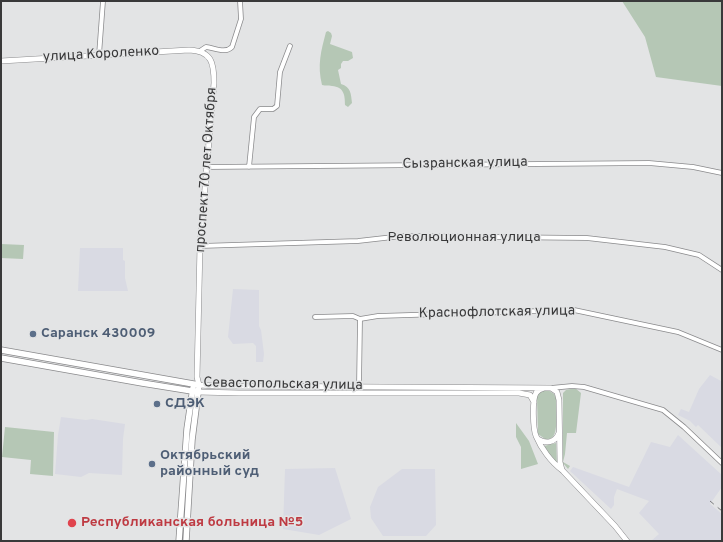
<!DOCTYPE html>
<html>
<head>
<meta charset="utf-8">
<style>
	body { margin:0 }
	#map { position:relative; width:723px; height:542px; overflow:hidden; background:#e3e4e5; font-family:Overpass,sans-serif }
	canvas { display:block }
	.frame { position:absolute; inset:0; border:2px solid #39393a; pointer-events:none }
</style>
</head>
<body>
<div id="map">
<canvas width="723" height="542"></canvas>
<div class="frame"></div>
</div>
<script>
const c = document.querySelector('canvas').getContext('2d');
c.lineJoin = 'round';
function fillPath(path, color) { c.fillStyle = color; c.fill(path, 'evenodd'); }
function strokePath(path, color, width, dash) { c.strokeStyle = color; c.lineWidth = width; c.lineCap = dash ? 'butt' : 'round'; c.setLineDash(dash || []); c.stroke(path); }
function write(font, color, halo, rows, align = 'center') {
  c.font = font + ' Overpass,sans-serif'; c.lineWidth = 3; c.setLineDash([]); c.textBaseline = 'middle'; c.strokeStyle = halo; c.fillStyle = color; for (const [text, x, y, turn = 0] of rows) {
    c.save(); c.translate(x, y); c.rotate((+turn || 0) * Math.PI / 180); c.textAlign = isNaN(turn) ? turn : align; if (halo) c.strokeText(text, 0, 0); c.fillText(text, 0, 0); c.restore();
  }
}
fillPath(new Path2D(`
	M80,248H123V260L125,261V278L128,291H78Z
	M233,289L259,290V326L261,330L264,354L263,362H256V346L253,343L233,344L228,337Z
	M710,375L721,381L722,380V448L698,425L696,427L690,421L678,415L681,409L689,412L699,389Z
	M61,417L86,420L92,419L125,424L123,439L122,475L89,473L81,477L55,474L58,435Z
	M678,435L722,475V487L710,504L722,514V541H651L659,534L639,513L649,501L617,489L614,497V505L611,509L570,471L573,467L629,487L651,442L670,447Z
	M335,468L351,519L319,535L283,529L285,469Z
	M402,469H435L436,525L426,536H383L371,518L370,507L378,487Z`), '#d9dae3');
fillPath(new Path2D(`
	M622,1H722V86L656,77L645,37Z
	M328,31L331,33L332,36L330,44L352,52L353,58L348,61H343L341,64V68L338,70L341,84C351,87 351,94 352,103L348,107L345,105C345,95 344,87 332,86C328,85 326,86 322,85C317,65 321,51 326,32Z
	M1,244L24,245L23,259L1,258Z
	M575,388L581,393L576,433H567L565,454L563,462L570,466L568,469L563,463V393L566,390Z
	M548,390L554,394L556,398C556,407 558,428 554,435C552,439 549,439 545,439L538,434L537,398C538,392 542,391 548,390Z
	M516,423L529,441L538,464L521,469V447L516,437Z
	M5,427L54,432L53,476L30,474L31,460L2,457Z
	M556,443L557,465L544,446Z`), '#b5c7b5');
const minor = new Path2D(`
	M200,51L206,47C215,48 225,54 232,47L241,19L240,1
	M99,55L103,1
	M206,167L649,163L693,167L722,173
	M249,167L254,117L260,109H273L277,106L280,72L290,46
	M200,246L358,241L402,236L587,238L665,247L699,255L722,270
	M315,317L353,316L360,319L378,316L574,310L678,332L722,350
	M359,386L360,319
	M551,388L572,386L584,387L663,410L684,427L722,463`);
const tertiary = new Path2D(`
	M1,61L189,50C212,51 214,63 214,83L200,246L197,377L199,385L216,386L551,388L557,392L559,400L560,462L562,470
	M544,388C540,389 538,390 536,393C532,400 533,429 536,436C541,448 551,462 562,470L615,526L627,541
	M198,392L239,393H519L530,395L534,402
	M538,439C546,444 555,443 559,433`);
const secondary = new Path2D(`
	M1,350L199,385L192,440L186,541
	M1,358L142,383L198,392
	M179,541L187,429L193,388`);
strokePath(minor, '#8a8a8c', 5.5);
strokePath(tertiary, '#8a8a8c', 6);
strokePath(secondary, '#8a8a8c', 7);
strokePath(minor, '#fff', 4);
strokePath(tertiary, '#fff', 5);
strokePath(secondary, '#fff', 5.5);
strokePath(new Path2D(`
	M710,501L722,511`), '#7a7b7c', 1, [5, 5]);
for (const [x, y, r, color] of [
	[33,334,4,"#5c6f8a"],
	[157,404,4,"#5c6f8a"],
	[152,464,4,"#5c6f8a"],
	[72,523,5,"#e0444e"]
]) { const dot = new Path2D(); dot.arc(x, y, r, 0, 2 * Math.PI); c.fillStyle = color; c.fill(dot); strokePath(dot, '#e3e4e5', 1.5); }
write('14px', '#39393a', '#e3e4e5', [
	["улица Короленко",101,55,-3],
	["Сызранская улица",465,164,-1],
	["проспект 70 лет Октября",207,170,-86],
	["Революционная улица",464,238],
	["Краснофлотская улица",497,313,-1],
	["Севастопольская улица",283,385,1]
]);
write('bold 14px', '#4e5e75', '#e3e4e5', [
	["Саранск 430009",41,334],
	["СДЭК",165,404],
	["Октябрьский",160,456],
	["районный суд",160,472]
], 'left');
write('bold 14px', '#be3a42', '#e3e4e5', [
	["Республиканская больница №5",81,523]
], 'left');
</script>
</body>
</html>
